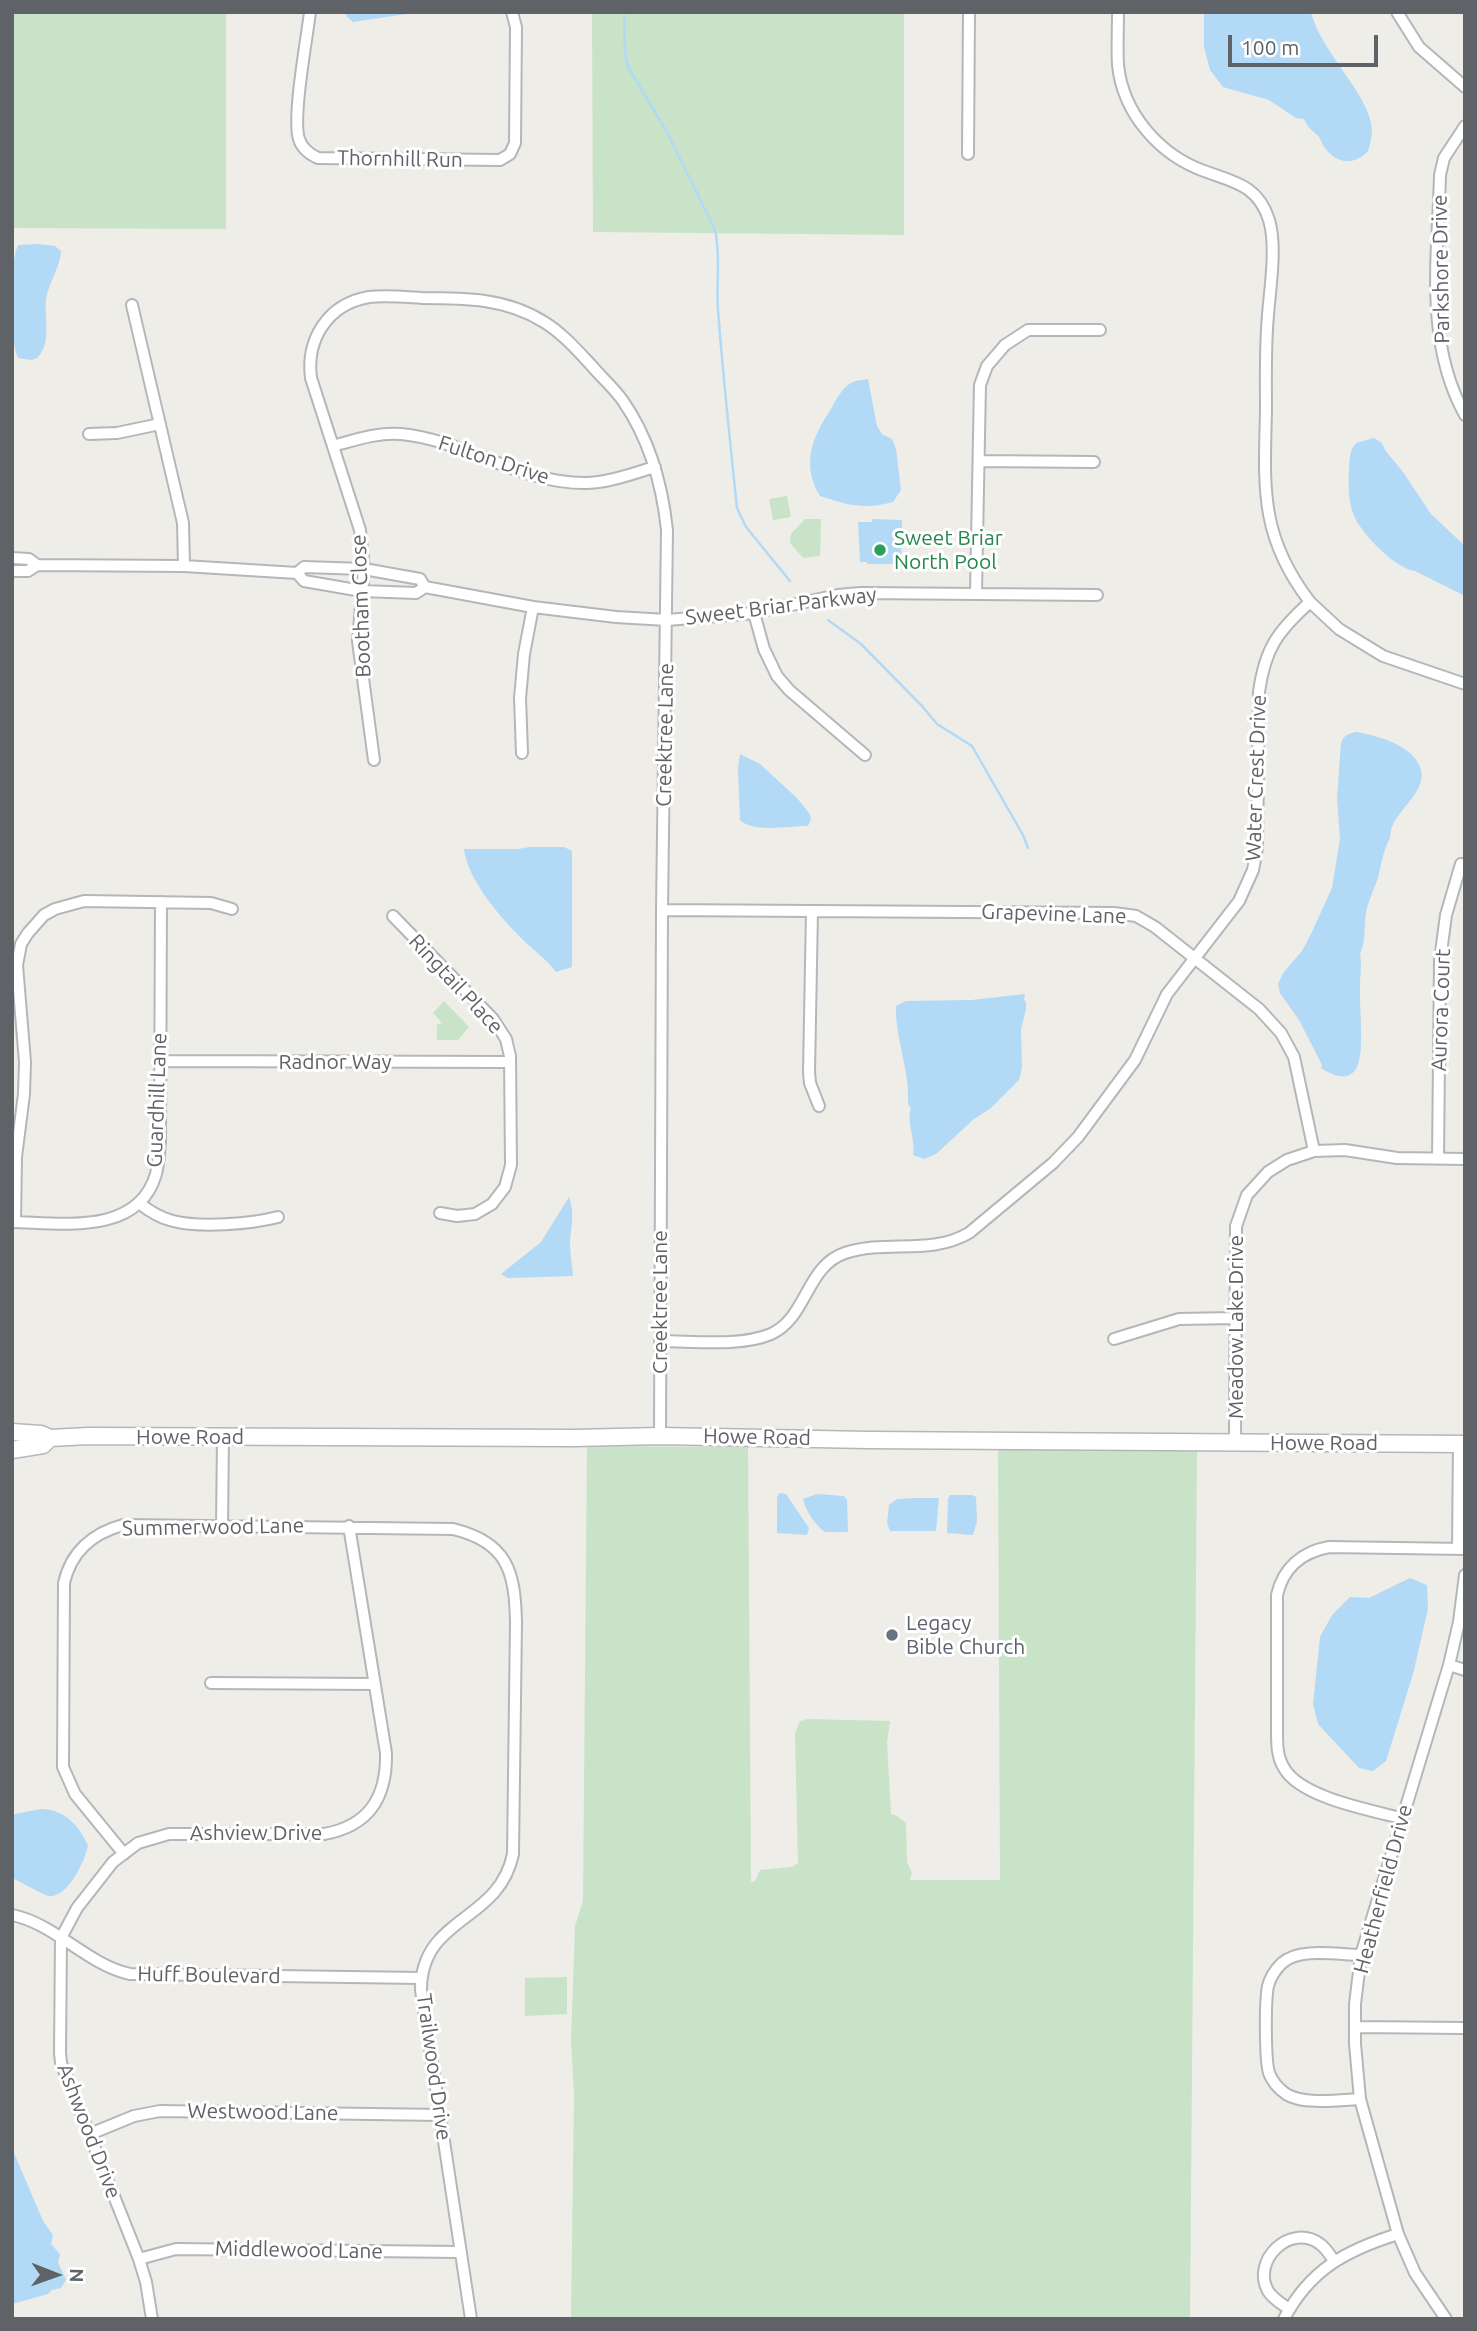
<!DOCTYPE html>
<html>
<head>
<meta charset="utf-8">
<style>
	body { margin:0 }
	#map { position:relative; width:1477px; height:2331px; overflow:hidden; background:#efede8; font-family:Ubuntu,sans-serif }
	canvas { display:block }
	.frame { position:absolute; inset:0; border:14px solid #5f6266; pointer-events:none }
	.north { position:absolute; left:21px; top:2240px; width:70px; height:70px; -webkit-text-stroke:5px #fff; paint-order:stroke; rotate:91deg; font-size:19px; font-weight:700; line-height:28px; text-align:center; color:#5f6266 }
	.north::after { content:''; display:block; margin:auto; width:24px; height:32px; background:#5f6266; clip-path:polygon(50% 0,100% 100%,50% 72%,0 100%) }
	.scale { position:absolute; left:1228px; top:35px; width:150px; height:32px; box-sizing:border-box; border:4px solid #5f6266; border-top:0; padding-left:9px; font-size:21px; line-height:24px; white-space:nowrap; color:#5f6266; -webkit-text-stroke:5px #fff; paint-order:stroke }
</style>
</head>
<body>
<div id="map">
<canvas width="1477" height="2331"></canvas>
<div class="frame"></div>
<div class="north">N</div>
<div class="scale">100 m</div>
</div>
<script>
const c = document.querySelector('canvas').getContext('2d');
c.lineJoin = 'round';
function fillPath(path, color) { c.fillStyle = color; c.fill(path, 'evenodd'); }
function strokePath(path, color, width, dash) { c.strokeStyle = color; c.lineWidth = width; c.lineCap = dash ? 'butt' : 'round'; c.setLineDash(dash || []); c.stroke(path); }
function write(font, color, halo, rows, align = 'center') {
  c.font = font + ' Ubuntu,sans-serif'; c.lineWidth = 6; c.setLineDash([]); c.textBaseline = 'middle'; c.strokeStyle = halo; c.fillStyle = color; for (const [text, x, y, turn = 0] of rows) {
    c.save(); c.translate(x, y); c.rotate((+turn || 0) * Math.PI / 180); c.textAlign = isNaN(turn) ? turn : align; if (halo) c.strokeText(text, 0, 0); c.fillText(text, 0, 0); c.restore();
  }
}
fillPath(new Path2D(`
	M12,12H226V229L12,228Z
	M592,12H904V235L593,232Z
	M787,496L791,517L773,520L769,499Z
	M805,519H821L820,556L803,558L790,543L791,534Z
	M444,1001L469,1027L458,1040H437V1025L442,1023L433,1013Z
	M587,1446L748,1447L751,1882L755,1881L760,1870L792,1867L798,1863L795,1733L800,1721L808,1719L890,1721L887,1742L891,1814L897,1816L906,1823L907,1862L912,1873L910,1880H1000L998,1446L1197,1450L1190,2319H571L574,2093L571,2042L575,1926L583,1901Z
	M567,1977V2014L525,2016V1978Z`), '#c8e3c8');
fillPath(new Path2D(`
	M347,12H420L353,22L346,16Z
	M1204,12H1311C1321,53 1369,93 1372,129C1372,137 1370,144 1368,151C1354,166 1336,164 1324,147C1323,145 1320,138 1319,137C1312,129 1310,131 1304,119L1296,118L1269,100L1223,87L1210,70L1204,47Z
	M37,244L55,246L61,251C60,268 49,282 46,299C44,319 52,344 37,358L31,360L18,358C9,337 9,266 18,245Z
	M868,379L877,426L882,434L892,439L896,449L901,490L893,502C864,510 848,505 820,496C801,465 812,437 831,409C836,400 842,388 851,383C856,380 863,380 868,379Z
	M1374,438L1382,443L1385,450L1403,472L1431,514L1465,546V596L1415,571C1395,568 1368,539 1357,522C1348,507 1348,486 1349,469C1350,459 1349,451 1356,443Z
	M872,519L902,520L901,564H867V562H860L858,522H872Z
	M1357,732C1378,736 1412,745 1420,767C1429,789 1399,808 1392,827C1390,832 1391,838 1388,842C1383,853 1381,865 1378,878C1374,888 1370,898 1367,908C1363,923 1367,939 1360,954C1362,964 1360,976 1360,986C1359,1007 1365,1050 1357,1067C1349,1084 1330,1074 1321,1068L1322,1065L1299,1020L1280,993L1278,984L1283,973L1302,951L1311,934L1332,888L1340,839L1337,798L1341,743C1344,735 1349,733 1357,732Z
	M740,754L760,764L797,798L809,813L811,819L808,826C790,826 752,833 740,820L738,768Z
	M530,847H564L572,851V967L556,972C547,960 535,951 524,941C501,918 468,881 464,849H518Z
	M1025,994L1024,999L1026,1003V1009L1021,1029L1022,1068L1019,1080L991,1108L974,1119L936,1154L924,1159L913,1155C916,1139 906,1122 911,1108L908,1104C910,1070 895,1039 896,1006L906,1001L972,1000Z
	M569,1197C575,1214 571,1226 570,1242C570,1253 572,1265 573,1276L508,1278L501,1274L541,1242Z
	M779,1493L786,1494L809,1528L807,1535L777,1533V1498Z
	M817,1494L844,1496L847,1500L848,1532H825C816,1526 805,1510 803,1499Z
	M950,1495H972L976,1497L977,1521L973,1535L947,1533L948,1499Z
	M915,1498H939L936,1531H890L887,1523L889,1505L897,1499Z
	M1410,1578L1427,1585L1428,1609L1413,1674L1386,1761L1373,1771L1359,1768L1318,1724L1313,1704L1320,1637L1332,1615L1350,1597L1369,1598Z
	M41,1809C64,1809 80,1826 88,1846C85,1860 68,1899 48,1896C42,1894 19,1881 12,1878V1817L15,1814Z
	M12,2148L43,2221L53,2235L51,2244L60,2254L58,2262L66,2280L61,2288L52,2290L48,2294L12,2304Z`), '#b2d9f5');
strokePath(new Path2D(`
	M624,12C625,30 623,50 628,67L668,134L715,230C721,256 716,284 718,310C723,376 730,442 737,508L746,527L790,581
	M828,620L861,644L922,706L937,724L972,746L1023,835L1028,848`), '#b2d9f5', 2.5);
const street = new Path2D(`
	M310,12C307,38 292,118 299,139C302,149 309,154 318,158L500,160L510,154L515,143L516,27L512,12
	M1397,12L1419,47L1465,87
	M1465,126L1444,158L1440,175C1438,255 1424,342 1465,415
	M968,154L969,12
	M132,305L183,523L184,566
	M89,434L117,433L160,424
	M333,446C355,440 378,432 401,434C465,440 522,485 588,483C611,482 634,473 655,467
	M979,461L1094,462
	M12,558L29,559L37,565
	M12,571H28L37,565L184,566L297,573L304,581L362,591L416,593L425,587
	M297,573L304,567L364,569L420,579L425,587L533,607L616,617L667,620L754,613L838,595L860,593L1097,595
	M976,593L980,385L987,366L1005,345L1028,330H1100
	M1310,602L1339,629L1383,656L1465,684
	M754,613L764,649L777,676L789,690L865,755
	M522,753L520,698L524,654L533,607
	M374,760L358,641L364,569L360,530L311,378C306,339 328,304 369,297C386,295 405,297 422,298C465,298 506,298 544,322C562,333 577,350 591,365C601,377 614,388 623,401C650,440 662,483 667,530L662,910L660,1436
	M662,910L1114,913L1136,916L1155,927L1259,1009L1281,1033L1294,1057L1314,1151
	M812,911L809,1072L810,1083L819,1106
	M393,916L493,1019L506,1039L510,1056L511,1165L505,1187L492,1204L475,1214L457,1216L440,1213
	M160,1061L510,1062
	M1438,1159L1440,960L1446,915L1461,864
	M139,1203C149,1211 160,1218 173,1221C200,1228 251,1224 278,1217
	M12,1222C62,1223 138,1236 156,1174C159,1163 159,1152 160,1141L161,902
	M15,1222L16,1157L24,1094L25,1062L17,965L21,944L28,933L44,915L55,909L84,901L211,903L232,909
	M1114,1339L1179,1319L1234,1318
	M660,1341C693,1341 741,1347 771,1334C807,1318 806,1266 845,1253C887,1239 929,1256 969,1233L1053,1163L1078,1137L1135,1060L1167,994L1239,901L1253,870L1257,848L1259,692C1265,648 1278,631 1310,602C1260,537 1264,489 1266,411C1266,379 1265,347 1268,315C1270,288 1277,246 1269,220C1258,185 1234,182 1204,171C1160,155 1123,114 1118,65C1117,48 1118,30 1118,12
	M1235,1443L1236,1226L1247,1195L1268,1172L1287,1160L1314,1151L1345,1150L1397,1158L1465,1159
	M222,1526L223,1437
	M1458,1549L1459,1444
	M1449,1665L1465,1670
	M211,1683L375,1684
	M1401,1818C1369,1810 1300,1797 1284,1768C1277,1757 1277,1744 1277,1731V1595C1283,1568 1302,1552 1329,1547L1465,1549
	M124,1854L75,1794L63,1767L64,1583C71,1552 93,1533 123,1525L453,1529C507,1542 515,1571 516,1622L513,1854C499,1923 421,1916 421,1990L471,2319
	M12,1915C56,1924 86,1964 130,1974L421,1978
	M1355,2027L1465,2028
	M1360,2099C1340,2100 1303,2105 1286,2094C1279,2089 1272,2081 1269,2073C1265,2059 1265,2001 1268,1986C1270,1978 1276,1969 1282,1963C1300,1947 1338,1955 1361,1955
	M90,2134L134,2116L160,2111L441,2115
	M139,2259L176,2249L461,2252
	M1289,2309C1282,2304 1273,2299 1268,2291C1251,2261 1290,2222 1320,2244C1326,2248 1330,2255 1334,2261
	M152,2319L146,2282L139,2259L61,2063L60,2053L61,1938L77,1908L113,1862L138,1843L169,1834H324C369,1826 387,1797 386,1753L349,1526
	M1284,2319C1310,2269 1347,2250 1398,2234
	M1446,2319L1415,2273L1398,2234L1360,2099L1355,2044V2004L1361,1955L1449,1665L1459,1622L1465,1575`);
const secondary = new Path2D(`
	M12,1432L41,1434L50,1438L88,1436L574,1438L660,1436L868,1440L1465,1444
	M12,1450L43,1445L50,1438`);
strokePath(street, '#b4b7ba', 14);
strokePath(secondary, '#b4b6ba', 19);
strokePath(street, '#fff', 10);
strokePath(secondary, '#fff', 16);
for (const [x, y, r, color] of [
	[880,550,7,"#2e9e5b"],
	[892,1635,7,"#6b7280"]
]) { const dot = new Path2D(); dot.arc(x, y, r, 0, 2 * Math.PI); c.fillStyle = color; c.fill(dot); strokePath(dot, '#fff', 2.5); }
write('21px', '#5f6266', '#fff', [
	["Thornhill Run",400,159,1],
	["Parkshore Drive",1441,269,-91],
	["Fulton Drive",494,460,18],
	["Bootham Close",361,606,-92],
	["Sweet Briar Parkway",781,606,-7],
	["Creektree Lane",665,735,-89],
	["Water Crest Drive",1256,778,-88],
	["Grapevine Lane",1054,914,2],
	["Ringtail Place",456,984,47],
	["Aurora Court",1441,1010,-88],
	["Radnor Way",335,1062],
	["Guardhill Lane",157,1100,-88],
	["Creektree Lane",660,1302,-90],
	["Meadow Lake Drive",1236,1327,-90],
	["Howe Road",190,1437],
	["Howe Road",757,1437,1],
	["Howe Road",1324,1443],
	["Summerwood Lane",213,1527,-1],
	["Ashview Drive",256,1833],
	["Heatherfield Drive",1383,1889,-75],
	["Huff Boulevard",209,1975,1],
	["Trailwood Drive",434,2067,82],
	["Westwood Lane",263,2112,1],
	["Ashwood Drive",89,2131,69],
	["Middlewood Lane",299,2250,1]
]);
write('21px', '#27864d', '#fff', [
	["Sweet Briar",894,538],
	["North Pool",894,562]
], 'left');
write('21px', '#5b616d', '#fff', [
	["Legacy",906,1623],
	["Bible Church",906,1647]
], 'left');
</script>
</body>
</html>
